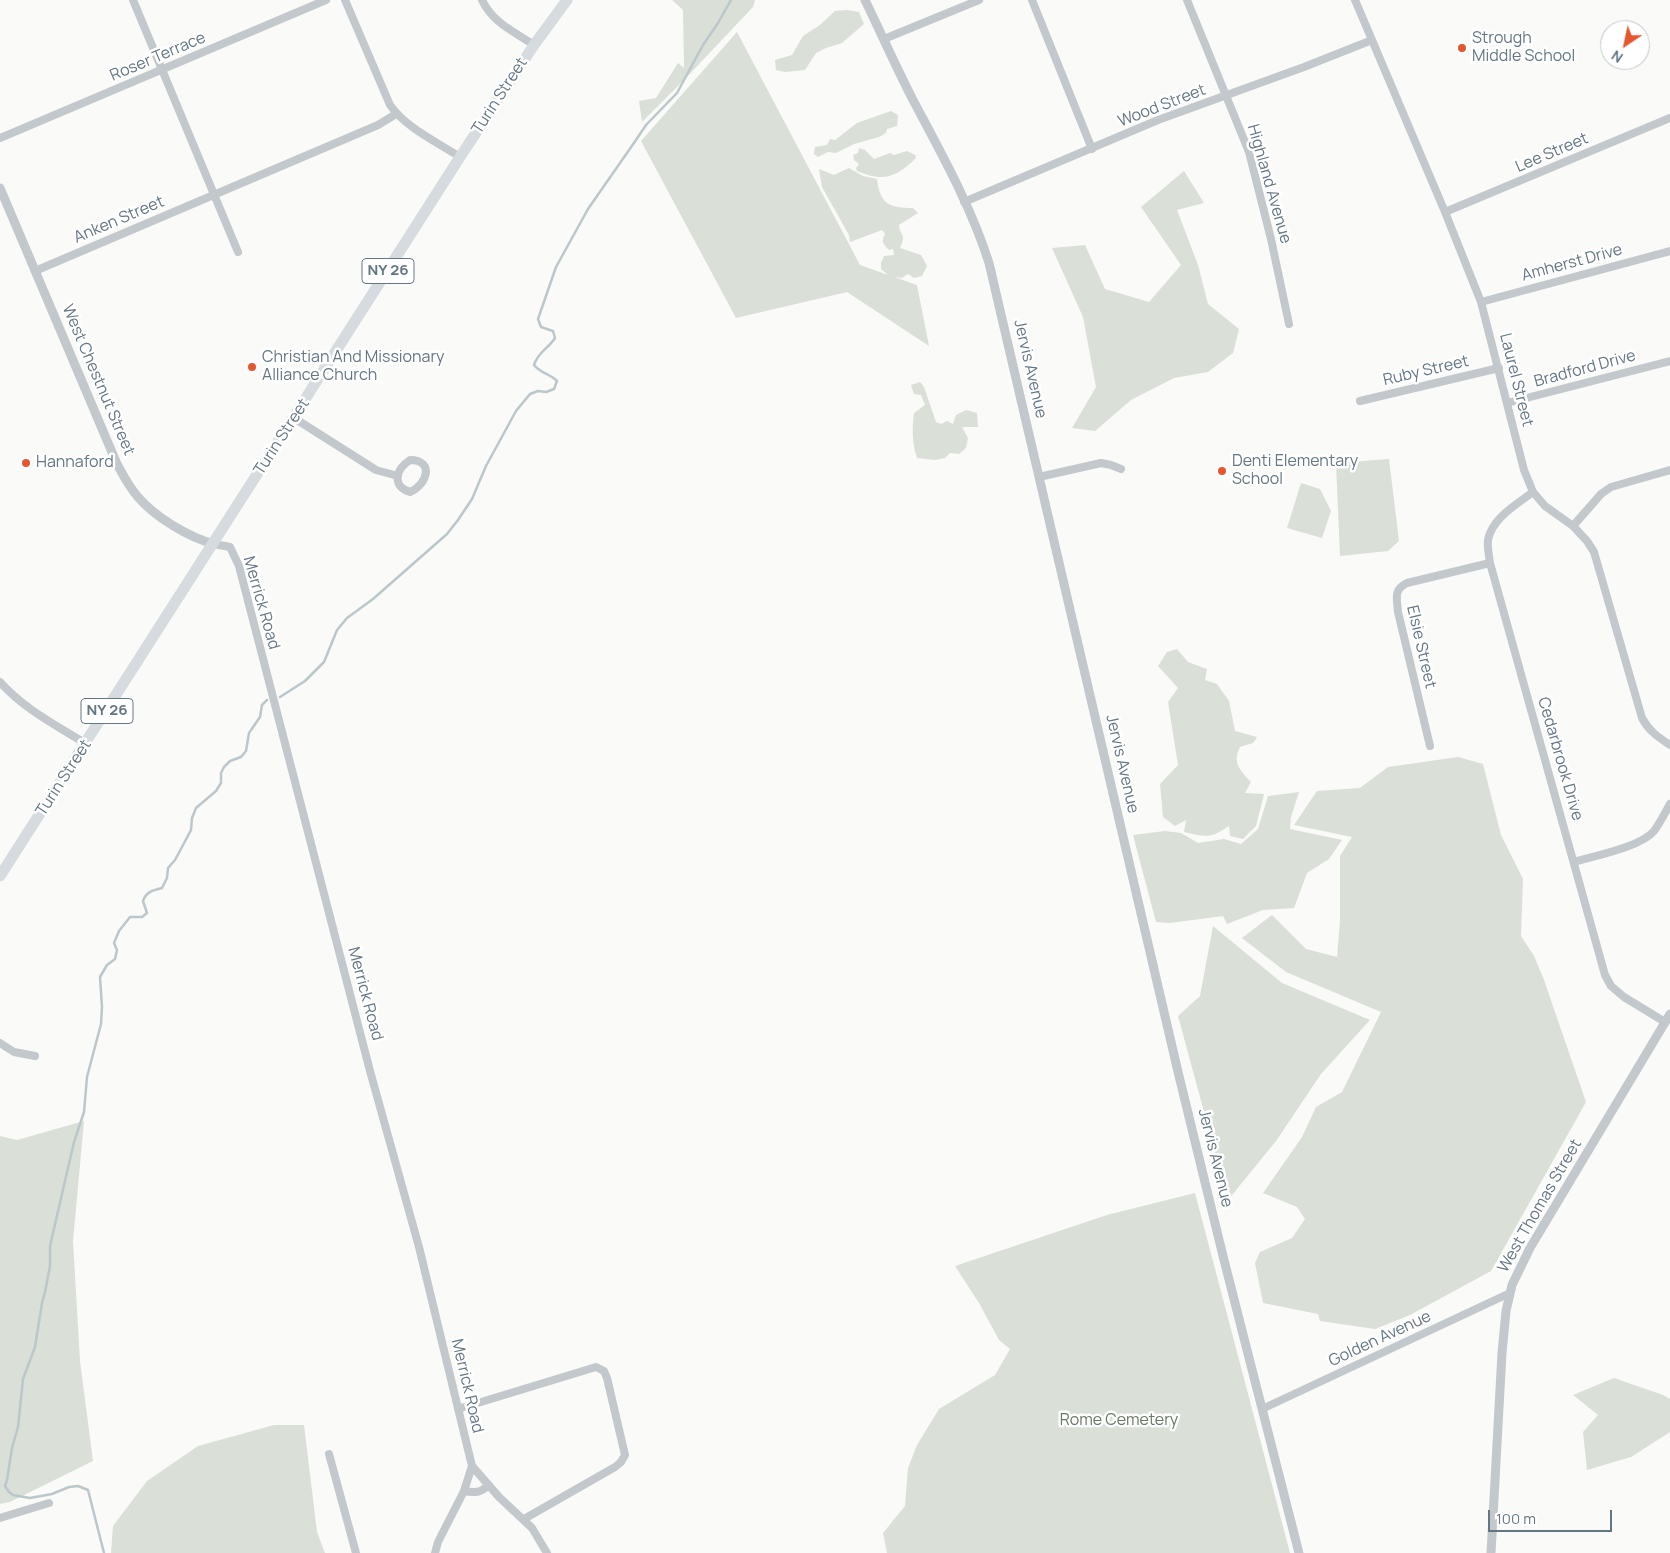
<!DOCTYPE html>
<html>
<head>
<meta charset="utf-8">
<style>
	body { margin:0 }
	#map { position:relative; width:1670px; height:1553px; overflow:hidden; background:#fafaf8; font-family:Manrope,sans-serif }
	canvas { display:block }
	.north { position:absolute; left:1600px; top:20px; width:50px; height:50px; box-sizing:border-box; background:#fff; border:1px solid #c1c8cd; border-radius:50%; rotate:214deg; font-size:14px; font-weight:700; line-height:20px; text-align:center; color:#657683 }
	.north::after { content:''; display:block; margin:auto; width:18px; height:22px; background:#e4572e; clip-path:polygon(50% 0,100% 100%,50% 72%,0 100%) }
	.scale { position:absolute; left:1488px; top:1510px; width:124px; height:22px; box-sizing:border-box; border:2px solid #657683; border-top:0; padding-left:6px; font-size:15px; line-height:18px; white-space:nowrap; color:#657683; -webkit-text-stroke:4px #fff; paint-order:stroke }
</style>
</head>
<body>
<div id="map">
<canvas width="1670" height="1553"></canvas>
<div class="north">N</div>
<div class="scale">100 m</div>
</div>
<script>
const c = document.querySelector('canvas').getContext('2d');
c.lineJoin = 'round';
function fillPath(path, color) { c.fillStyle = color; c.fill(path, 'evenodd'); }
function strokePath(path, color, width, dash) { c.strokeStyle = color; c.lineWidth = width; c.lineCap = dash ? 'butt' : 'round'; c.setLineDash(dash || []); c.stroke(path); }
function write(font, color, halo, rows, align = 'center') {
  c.font = font + ' Manrope,sans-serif'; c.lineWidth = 5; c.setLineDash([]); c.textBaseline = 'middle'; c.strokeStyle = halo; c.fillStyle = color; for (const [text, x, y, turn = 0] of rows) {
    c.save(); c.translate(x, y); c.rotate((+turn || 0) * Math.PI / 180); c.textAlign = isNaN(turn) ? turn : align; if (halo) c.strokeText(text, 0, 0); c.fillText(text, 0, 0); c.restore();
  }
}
fillPath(new Path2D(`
	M672,0H755L753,7L683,81L642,122L639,101L656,98L678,63L684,68L683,10Z
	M847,10L859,12L864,24L842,43L826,48L816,53L805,70L785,72L776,70L775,60L792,55L803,36L820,25L835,11Z
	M737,32L860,265L888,275L881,269V263L884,256L894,255L893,249L889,250C883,244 881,241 885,234L882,230L850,242L849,235L822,187L819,169L834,175L849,168L863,176L877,179C880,204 889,208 913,208L918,213L899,225C900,237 907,233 900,248L921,255L927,266L922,276L914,278L908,274L902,278L894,277L917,285L929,346L847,292L736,318L641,141Z
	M891,111L898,115L897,126L887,129L886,133L879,137L854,144L836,153L828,152L818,157L814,154L815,147L827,145L830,139L835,140L857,123Z
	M859,148L865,150L874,159L890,153L894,155L907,151L915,155L916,158C896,178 883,182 857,171L856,168L859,164L854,160L853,155L858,153Z
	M1184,171L1204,203L1177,210L1198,265L1208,304L1239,329L1233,353L1208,372L1174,378L1131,400L1095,431L1072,428L1096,387L1083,317L1052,248L1085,245L1105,289L1149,302L1181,265L1141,207Z
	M920,382L924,387L936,422L941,424L947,421L953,424L956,415L966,410L977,413L978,427H962L968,438L966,448L959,454L950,453L945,458L935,460L917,458C912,443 912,428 914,413L925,405L921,395L914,394L911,385Z
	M1389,459L1399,541L1388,551L1340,556L1336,463Z
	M1301,483L1320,489L1331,511L1322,538L1287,528Z
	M1177,649L1188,662L1207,669L1205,680L1217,684L1229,701L1235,731L1257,737L1253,743L1240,747C1232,763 1240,770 1251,782L1245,793L1264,794L1256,826L1243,839L1230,836L1229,826C1210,839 1206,837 1184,832L1186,820L1175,826L1163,817L1160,784L1178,765L1168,702L1178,688L1158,666L1167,652Z
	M1458,757L1483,764L1501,835L1523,879L1521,936L1534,956L1544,980L1586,1102L1491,1271L1410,1315L1375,1329L1320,1321L1318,1314L1263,1303L1255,1263L1260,1252L1292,1238L1305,1219L1297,1207L1263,1193L1302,1137L1316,1107L1342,1092L1381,1012L1286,972L1242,938L1272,915L1306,949L1337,957L1340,921V856L1352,837L1294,825L1317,791L1360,788L1388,767Z
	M1299,792L1291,817L1290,829L1342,840L1329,859L1307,873L1294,908L1263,910L1227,924L1223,916L1170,923L1156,922L1133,835L1165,831L1181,833L1198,843L1224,839L1241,844L1258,829L1268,796Z
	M1213,926L1282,983L1370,1020L1321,1074L1276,1141L1228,1200L1178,1016L1200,996Z
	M84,1121L73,1241L80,1361L93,1461L10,1502L0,1504V1136L17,1140Z
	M1195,1193L1290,1553H887L883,1533L905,1506L908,1468L917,1445L939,1409L995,1375L1010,1349L999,1340L979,1303L955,1266L1107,1215Z
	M1614,1378L1663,1395L1670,1399V1432L1631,1457L1587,1470L1583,1432L1598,1415L1573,1395Z
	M274,1425H304L317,1532L325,1553H111L113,1526L147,1481L198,1446Z`), '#dadfd7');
strokePath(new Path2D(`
	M280,697L305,681L324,662L337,630L347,618L373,599L447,534L458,520L472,499L486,466L516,411L530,394L538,391L546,392L554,389L557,381C550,374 540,373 534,365C538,352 548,349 555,338L553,331L541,327L538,319L556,267L588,209L636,140L646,125L677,93L703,45L718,23L731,0
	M104,1553L88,1490L78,1486L69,1487L52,1494L30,1498L13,1495L9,1492L5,1486L7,1480L12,1448L18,1427L23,1379L35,1347L42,1303L45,1292L50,1266V1246L74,1142L84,1112L87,1077L101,1024L102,1007L100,977L107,965L115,959L117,950L114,943L119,931L130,917H142L147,913L143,901C146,892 153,890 162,888L167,878L168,868L175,860L191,830L192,818L196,808L216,791L221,783V773L224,767L230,761L241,757L246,751L249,733L260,717L262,705L267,700`), '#bbc7cb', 2.5);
strokePath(new Path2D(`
	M133,0L238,252
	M345,0L390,105C406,128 437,142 460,157
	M482,0C493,23 513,31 534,45
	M1032,0L1092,149
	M1187,0L1249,152L1271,239L1289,324
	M1355,0L1445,212L1481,302L1524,470L1533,492L1545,506L1573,526L1587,541L1594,552L1642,718C1649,731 1658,737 1670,745
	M884,39L979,0
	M0,138L326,0
	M964,202L1158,120L1304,67L1372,40
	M1445,212L1670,118
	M35,271L378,125L396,114
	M1481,302L1670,251
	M1360,401L1499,368
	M1507,403L1670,361
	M294,418L376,470L398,476
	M410,460C435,460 427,485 410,492C391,486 396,469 410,460Z
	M1039,477L1101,463L1111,465L1121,469
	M1533,492C1517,504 1492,518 1488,540C1487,547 1489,555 1490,563L1605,975L1611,986L1624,997L1665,1022
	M1573,526L1601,494L1611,487L1670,470
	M214,544L230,547L239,566L370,1071L419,1247L472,1466L499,1497L532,1528L547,1553
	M0,682C24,709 56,725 86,744
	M1430,746L1398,612C1397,598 1393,590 1407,583L1490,563
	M1574,862C1594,856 1641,847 1654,831C1660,823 1665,813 1670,804
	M0,1043L14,1052L35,1056
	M458,1409L596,1367L604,1371L607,1378L625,1455L621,1462L615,1467L524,1519
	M1262,1409L1510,1293
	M329,1454L356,1553
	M464,1491C475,1493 480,1493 489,1485
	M0,1518L49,1503
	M435,1553L438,1542L464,1491L472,1466`), '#c3c8cc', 8);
strokePath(new Path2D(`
	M865,0C881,33 896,67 913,100C941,153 971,206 989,263L1179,1076L1224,1260L1299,1553
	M0,188L117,464C123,475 129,487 138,497C155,517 188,537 214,544
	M1491,1553L1502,1353L1506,1311L1512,1285L1530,1248L1670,1014`), '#c3c8cc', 9);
strokePath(new Path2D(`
	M0,876L460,157L534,45L567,0`), '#d6dbdf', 11);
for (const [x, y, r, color] of [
	[1462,48,5,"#e4572e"],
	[252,367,5,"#e4572e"],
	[26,463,5,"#e4572e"],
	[1222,471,5,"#e4572e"]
]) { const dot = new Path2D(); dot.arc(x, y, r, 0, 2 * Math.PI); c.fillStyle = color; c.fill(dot); strokePath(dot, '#fff', 2); }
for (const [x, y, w] of [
	[388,271,52],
	[107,711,52]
]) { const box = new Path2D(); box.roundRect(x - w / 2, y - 12.5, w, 25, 4); c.fillStyle = '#fff'; c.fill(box); strokePath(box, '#657683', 1); }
write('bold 15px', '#657683', null, [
	["NY 26",388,271],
	["NY 26",107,711]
]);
write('16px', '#657683', '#fff', [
	["Strough",1472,39],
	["Middle School",1472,57],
	["Christian And Missionary",262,358],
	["Alliance Church",262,376],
	["Denti Elementary",1232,462],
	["School",1232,480],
	["Hannaford",36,463]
], 'left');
write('16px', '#657683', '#fff', [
	["Roser Terrace",158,57,-23],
	["Turin Street",500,96,-57],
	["Wood Street",1162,106,-21],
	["Lee Street",1552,153,-23],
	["Highland Avenue",1269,184,74],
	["Anken Street",119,220,-23],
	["Amherst Drive",1572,263,-15],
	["Jervis Avenue",1030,369,77],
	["Bradford Drive",1585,369,-15],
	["Ruby Street",1426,371,-13],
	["West Chestnut Street",98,380,67],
	["Laurel Street",1516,380,76],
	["Turin Street",282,437,-57],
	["Merrick Road",261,603,74],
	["Elsie Street",1421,647,77],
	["Cedarbrook Drive",1560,759,74],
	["Jervis Avenue",1122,764,77],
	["Turin Street",64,778,-57],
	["Merrick Road",365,994,75],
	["Jervis Avenue",1215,1158,76],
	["West Thomas Street",1540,1206,-60],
	["Golden Avenue",1380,1339,-25],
	["Merrick Road",467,1386,77]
]);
write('16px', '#687a64', '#fff', [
	["Rome Cemetery",1119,1421]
]);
</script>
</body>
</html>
